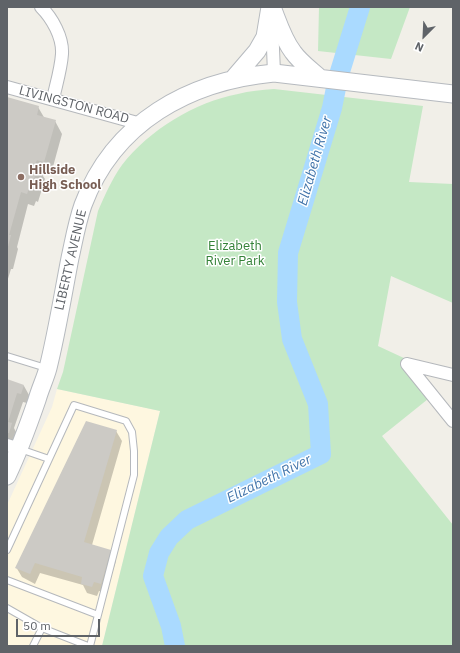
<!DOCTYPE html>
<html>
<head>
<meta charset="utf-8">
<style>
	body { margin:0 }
	#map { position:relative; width:460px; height:653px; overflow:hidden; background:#f1efe8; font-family:"IBM Plex Sans",sans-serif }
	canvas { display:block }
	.frame { position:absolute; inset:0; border:8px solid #5f6368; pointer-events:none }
	.north { position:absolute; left:404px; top:16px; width:40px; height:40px; -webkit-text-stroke:3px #fff; paint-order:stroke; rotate:204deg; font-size:11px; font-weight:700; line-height:16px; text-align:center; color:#5f6368 }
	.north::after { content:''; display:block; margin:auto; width:14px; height:18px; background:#5f6368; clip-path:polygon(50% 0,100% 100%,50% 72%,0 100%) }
	.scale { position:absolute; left:16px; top:619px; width:84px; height:18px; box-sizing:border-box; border:2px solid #5f6368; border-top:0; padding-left:5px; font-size:12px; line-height:14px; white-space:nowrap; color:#5f6368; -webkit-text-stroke:3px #fff; paint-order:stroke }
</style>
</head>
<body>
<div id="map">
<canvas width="460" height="653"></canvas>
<div class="frame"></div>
<div class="north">N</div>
<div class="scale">50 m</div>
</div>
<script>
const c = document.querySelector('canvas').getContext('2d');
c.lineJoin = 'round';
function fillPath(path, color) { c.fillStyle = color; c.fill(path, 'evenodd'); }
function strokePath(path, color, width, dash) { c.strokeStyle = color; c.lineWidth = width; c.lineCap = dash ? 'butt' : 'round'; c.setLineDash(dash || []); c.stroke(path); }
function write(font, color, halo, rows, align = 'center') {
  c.font = font + ' "IBM Plex Sans",sans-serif'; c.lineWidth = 3; c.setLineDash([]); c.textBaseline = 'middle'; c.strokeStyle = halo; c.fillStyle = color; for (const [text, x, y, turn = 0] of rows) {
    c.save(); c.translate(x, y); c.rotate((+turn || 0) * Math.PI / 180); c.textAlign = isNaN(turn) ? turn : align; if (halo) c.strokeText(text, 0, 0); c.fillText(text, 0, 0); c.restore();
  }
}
fillPath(new Path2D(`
	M57,389L160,411L102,646H7V505L52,407Z`), '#fef7e0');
fillPath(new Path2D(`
	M319,7H410L391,59L318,51Z
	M274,89L423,106L409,182L453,184V303L391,276L378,346L421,366L433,395L382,436L453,525V646H102L160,411L57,389L63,372L98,211C105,195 112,179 122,165C149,130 195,102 238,94C249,91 262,90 274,89Z`), '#c5e8c5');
fillPath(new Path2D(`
	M7,98L38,107L45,119L55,121L62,134L51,174L44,172L43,176L45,179L38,202L36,201L34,206L28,204L17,247L18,249L13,269H11L7,282Z
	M7,380L24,386L29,395L27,403L23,402L14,428L17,434L15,443L7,440Z
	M116,431L122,441L92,545L110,551L116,561L106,593L99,591L97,596L87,593L83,585L40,573L35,584L22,577L16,567Z`), '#0003');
strokePath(new Path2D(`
	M175,646L171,626L153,576L159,553L169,537L187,520L321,454L318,404L292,339L287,302L288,253L332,108L338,78L360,7`), '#aadaff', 20);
fillPath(new Path2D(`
	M7,97L39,106L37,115L56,120L44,162L37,160L35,164L38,165L31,189L29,188L27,194L21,192L9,235H11L7,250Z
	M7,379L24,385L21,394L17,393L8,422L12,423L9,433H7Z
	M86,421L117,430L84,542L111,550L101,584L94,582L92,587L81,584L82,577L35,563L30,574L15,568Z`), '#cccac5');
const lane = new Path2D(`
	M7,356L46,368
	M20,449L49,459
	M7,550L74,405L126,421L132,432L134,451V475L90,646
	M7,580L98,615
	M7,608L42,628L33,646
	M42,628L88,646`);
const street = new Path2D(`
	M41,7C52,18 63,37 62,54C61,69 56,85 53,99
	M272,24L274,73
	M7,87L141,124
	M407,364L453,421
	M407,364L453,375
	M7,445L20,449`);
const secondary = new Path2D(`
	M272,7C278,22 283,39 293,52C300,62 311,70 320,78
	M233,79L257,51L265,37L270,7
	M7,476C19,451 28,426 37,400C40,389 45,379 48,368C57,332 63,294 70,258C74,240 77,222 83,205C114,122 189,81 274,73L453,94`);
strokePath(lane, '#b5b8bc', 8);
strokePath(street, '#b5b8bc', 14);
strokePath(secondary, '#b6babf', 19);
strokePath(lane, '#fff', 6);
strokePath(street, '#fff', 12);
strokePath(secondary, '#fff', 17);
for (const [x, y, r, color] of [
	[21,177,4,"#8d6e63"]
]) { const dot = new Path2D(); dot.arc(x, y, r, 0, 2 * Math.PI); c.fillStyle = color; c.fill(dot); strokePath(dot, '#fff', 1.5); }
write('13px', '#5f6368', '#fff', [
	["LIVINGSTON ROAD",74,105,15],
	["LIBERTY AVENUE",71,260,-77]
]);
write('bold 13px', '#785e54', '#fff', [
	["Hillside",29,170],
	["High School",29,185]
], 'left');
write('13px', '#348238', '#fff', [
	["Elizabeth",235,246],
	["River Park",235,261]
]);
write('italic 14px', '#4174aa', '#fff', [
	["Elizabeth River",315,161,-74],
	["Elizabeth River",269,479,-26]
]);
</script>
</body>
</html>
